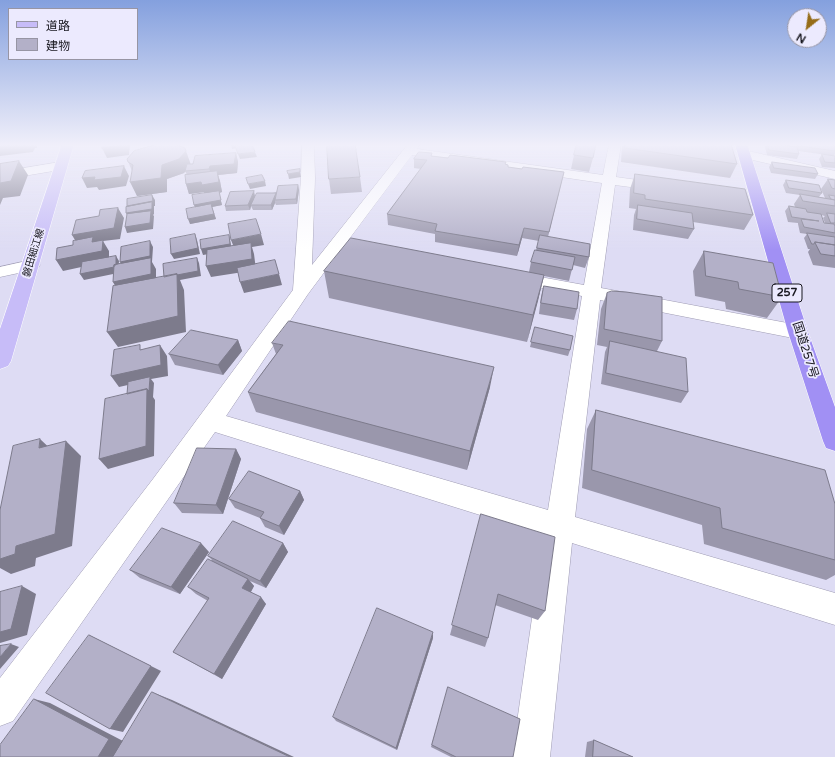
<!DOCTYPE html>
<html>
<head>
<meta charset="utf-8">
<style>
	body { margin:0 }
	#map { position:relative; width:835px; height:757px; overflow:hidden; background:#dedcf4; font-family:"Varela Round","Noto Sans JP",sans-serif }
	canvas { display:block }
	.legend { position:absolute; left:8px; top:8px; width:130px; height:52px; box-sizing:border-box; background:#eceafe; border:1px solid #9795a4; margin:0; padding:5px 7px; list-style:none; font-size:12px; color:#17161e }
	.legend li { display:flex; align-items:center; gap:8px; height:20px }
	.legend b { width:20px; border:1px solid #9795a4 }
	.north { position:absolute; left:787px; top:8px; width:40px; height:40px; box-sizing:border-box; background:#eceafe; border:1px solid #9795a4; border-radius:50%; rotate:210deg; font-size:11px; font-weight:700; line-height:16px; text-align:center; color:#17161e }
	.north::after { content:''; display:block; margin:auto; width:14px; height:18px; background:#966d18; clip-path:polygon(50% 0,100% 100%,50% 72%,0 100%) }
</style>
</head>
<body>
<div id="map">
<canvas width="835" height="757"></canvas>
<ul class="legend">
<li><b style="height:5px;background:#c7bcf8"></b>道路</li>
<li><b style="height:11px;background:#b3b0c8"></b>建物</li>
</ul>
<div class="north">N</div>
</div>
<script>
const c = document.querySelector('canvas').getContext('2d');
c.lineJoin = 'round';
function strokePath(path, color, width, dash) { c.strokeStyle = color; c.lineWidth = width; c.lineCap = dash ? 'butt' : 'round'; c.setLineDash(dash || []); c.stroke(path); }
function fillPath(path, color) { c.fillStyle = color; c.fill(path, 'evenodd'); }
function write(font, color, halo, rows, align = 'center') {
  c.font = font + ' "Varela Round","Noto Sans JP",sans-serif'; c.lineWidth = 3.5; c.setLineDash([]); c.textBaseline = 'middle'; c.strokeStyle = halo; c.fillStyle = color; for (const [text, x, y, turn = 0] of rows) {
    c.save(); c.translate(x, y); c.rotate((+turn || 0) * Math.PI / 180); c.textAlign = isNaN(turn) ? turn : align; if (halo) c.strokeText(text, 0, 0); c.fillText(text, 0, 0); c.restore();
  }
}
const minor = new Path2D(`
	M302,144H314L315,178L312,265L408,144H420L417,149L603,175L609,144H621L616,177L666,184L668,187L666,190L661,191L615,185L601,288L798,325L805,327L808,332L805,337L798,339L600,300L575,517L835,593V625L572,543L550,757H512L544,535L215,432L13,721L0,726V678L153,479L293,290L301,178ZM412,155L602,183L584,285L513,272L507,273L504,277L507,281L513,282L582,296L548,510L226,416L308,294Z
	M744,150L835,171V179L740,157L738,154L740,151Z
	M60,162L65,163L66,166L65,169L0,180V172Z
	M31,260L37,261L40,265L37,269L0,277V267Z`);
const major = new Path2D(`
	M62,144H74L11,361L8,366L0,369V329Z`);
const highway = new Path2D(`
	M735,144H747L808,332L835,407V451L826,448L823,441L788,332Z`);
strokePath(minor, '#9f9cb3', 1);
strokePath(major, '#fff', 1);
strokePath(highway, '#fff', 1);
fillPath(minor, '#fff');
fillPath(major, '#c7bcf8');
fillPath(highway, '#a190f4');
fillPath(new Path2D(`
	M622,144H731L737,164L730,178L621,162Z
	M767,144H776L794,146V144H835V154L834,156L798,151L799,154L797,159L767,155L765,147Z
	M236,153L238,162L237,173L218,175L220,181L222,192L219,193L222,205L212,207L216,219L190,224L195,208L205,193L204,192L189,194L186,184L187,175L185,171L184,173L167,179V192L137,196L132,171L127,159L191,164Z
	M822,154L835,156V168L822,167L819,159Z
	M574,155L593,158L589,172L571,169Z
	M432,156L505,164L508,167L522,169L564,172L548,237L589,257L585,268L573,265L569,281L544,276L527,342L329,298L324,271L529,272L531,262L536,250L539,241L522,238L517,256L435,242V234L388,225L387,214L421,169L414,168V159Z
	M772,162L818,174L815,179L771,173L769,167Z
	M635,174L753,215L744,230L693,222L694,229L688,239L633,230L634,215L636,209L629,208L630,189Z
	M360,177L362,192L331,194L329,179Z
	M828,179L835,180V268L813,265L808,252L810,249H808L804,238L807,234L800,233L798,224V223L788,222L785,211L789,206L795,207L794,204L800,195L786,193L783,185L786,180L822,193L819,197L825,198L821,189ZM821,215L825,216L823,218L825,223H824Z
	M298,185L299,190L297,204L276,205L275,203L272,210H253L251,206L250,210L226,211L225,206L255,196L254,199Z
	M704,251L782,297L767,318L726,309L725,302L695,296L693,271Z
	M544,286L577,309L574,320L539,314L541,297Z
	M607,293L662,341L657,351L688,392L681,403L601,384L605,352L607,347L597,345L601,309Z
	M535,327L570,350L568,356L530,347Z
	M238,340L242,351L223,375L175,365L169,354Z
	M272,343L490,387L467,470L256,412L248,392L276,354Z
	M596,410L835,504V575L826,580L704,544L702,525L582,488L587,429Z
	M236,449L241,459L223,514L182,513L174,503Z
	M300,491L304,500L284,535L265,527L260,518L235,508L229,499Z
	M481,514L545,611L538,620L495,605L488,638L485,647L450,635Z
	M283,543L288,552L266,588L250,581L254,586L251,592L266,604L222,679L173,652L208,601L196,594L188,587L212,560L208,556Z
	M209,552L180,594L140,578L130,570Z
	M433,638L397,750L336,721L333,717Z
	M448,687L513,757H451L431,747Z
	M594,740L633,757H585L587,742Z`), '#9a97ac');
fillPath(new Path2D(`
	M15,144H37V148H35L33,152L0,156V146Z
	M125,144H130L129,155L107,158L102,148Z
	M231,144H247L248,147L232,149Z
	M249,144H266L250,146Z
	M185,148L191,165L184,173L167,179V192L137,196L130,182L162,165Z
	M255,152L257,157L240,159L238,154Z
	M236,153L238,162L237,173L218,175L220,181L222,192L219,193L222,205L212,207L216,219L190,224L188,219L196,210L194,205L205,195L204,192L189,194L186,184L201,182L213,178L209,169L210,166Z
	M19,161L28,175L20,196L3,198L0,205V183Z
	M124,166L129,176L126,186L99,190L97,187L87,188L82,178Z
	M300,172L301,177L289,179L288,174Z
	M265,181L266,186L250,189L248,184Z
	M298,185L299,190L297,204L296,199Z
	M254,191L255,196L252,205H251V206L250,210L248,205Z
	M276,193L275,200V203L272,210L271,205Z
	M152,195L155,200V206H154V214L153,215L154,216L153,229L127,233L125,227L129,219L126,213L129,211L127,206Z
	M118,208L124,218L120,239L103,241L109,251V261L63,271L56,260L78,245L72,235Z
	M524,228L522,238L517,256L519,245Z
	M195,234L197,240L200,254L174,259L171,254Z
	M261,234L264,245L252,247L254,254L256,270L211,277L206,266L235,250L231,240Z
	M229,235L232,250L203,255L201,249Z
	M150,241L153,247L152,262L156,269V285L119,293L113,282L123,267L120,262Z
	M116,256L119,261L118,273L84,280L80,274Z
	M197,258L199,263L201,276L180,280L184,290L186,332L118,347L107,332Z
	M279,274L282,285L244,293L240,282Z
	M544,275L538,301L527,342L533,315Z
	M238,340L242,351L223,375L218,365Z
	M160,345L167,356L168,376L151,379L154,383L153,397L155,400L154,456L108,469L99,459L147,389L150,380L119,387L111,376Z
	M494,367L490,387L467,470L470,451Z
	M40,439L56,454L39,448Z
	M66,441L81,456L72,546L36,558L35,566L11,574L0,568V559L16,546Z
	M236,449L241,459L223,514L216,505Z
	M300,491L304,500L284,535L279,526Z
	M201,543L209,552L180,594L171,587Z
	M283,543L288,552L266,588L260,581Z
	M248,579L254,586L249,595L242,588Z
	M22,586L36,594L27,635L0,643V632Z
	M261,597L266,604L222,679L214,674Z
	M433,632V638L397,750L396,748Z
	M89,635L161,671L123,732L110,729Z
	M11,644L19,647L0,669V657Z
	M152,692L172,700L294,757H290Z
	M34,699L50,703L123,741L113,757H98Z`), '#7d7b8c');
const building = new Path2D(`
	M0,144H15L0,146Z
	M103,144H125V145L102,148Z
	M158,144H175L185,148L186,151L179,159L162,165L161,178L130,182L133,165L128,162L127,159L134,151Z
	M248,144H252L255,152L238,154L235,146Z
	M327,144H355L360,177L329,179Z
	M577,144H596L593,158L574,155Z
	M625,144H731L737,164L625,148Z
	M768,144H776L797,147L799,154L769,150Z
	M798,144H825L834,145L835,147V151L799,146Z
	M419,152L432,153L431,156L448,158L450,155L506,162L505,164L508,165V167L522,169L523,167L564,172L549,232L524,228L519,245L435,231L437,224L387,214L427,160L414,159Z
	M236,153L234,164L210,166L209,169L185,171L187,164H193L195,156Z
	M822,154L835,156V163L825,162Z
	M19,161L11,181L0,183V164Z
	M772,162L815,168L818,174L774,168Z
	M124,166L121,177L94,180L95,177L82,178L85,171Z
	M300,169V172L288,174L287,171Z
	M217,171L219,182L202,185L201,182L186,184L185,175Z
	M635,174L745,189L753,215L645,199V195L634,193Z
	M262,175L265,181L248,184L246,178Z
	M828,179L835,180V189L832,188Z
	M786,180L819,185L822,193L789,188Z
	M298,185L296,199L275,200L278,186Z
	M219,191L221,200L194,205L192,195Z
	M254,191L248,205L225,206L230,192Z
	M257,193H276L271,205H251Z
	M800,194L835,200V206L803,201Z
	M152,195L153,201L127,206V199Z
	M829,195L835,196V200L831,199Z
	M152,202V209L126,213V207Z
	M211,204L214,214L188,219L186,209Z
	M638,205L692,213L694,229L637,219Z
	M789,206L806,209L807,212L821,214L824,223L834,224L835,226V233L804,227L801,219L819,221L792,217Z
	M118,208L114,228L72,235L76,220L99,216L100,210Z
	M151,211L150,223L125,227L127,214Z
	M827,213L835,214V223H831Z
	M256,219L261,234L231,240L228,224Z
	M807,233L835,237V245L815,242L814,244H812Z
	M195,234L198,248L171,254L170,239Z
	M229,235L230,244L201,249L200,240Z
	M540,235L590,244L589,257L537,248Z
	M93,237L92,242L103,240L102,251L56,260L57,248L73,245V241Z
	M351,238L544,275L533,315L324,271Z
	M150,241V256L120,262L121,247Z
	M815,242L835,245V256L821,254Z
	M251,243L252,259L206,266L207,250Z
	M535,250L575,257L572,270L531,262Z
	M704,251L773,263L782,297L739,289L738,282L706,276Z
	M116,256V265H114V267L80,274L82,262Z
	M151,258V274L113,282L114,265Z
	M197,258L198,271L177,275V274L164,277L163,264Z
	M275,260L279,274L240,282L237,268Z
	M177,274L178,316L107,332L113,286Z
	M544,286L579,292L577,309L541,303Z
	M612,291L626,292L662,297V341L604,329L607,293Z
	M289,321L494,367L470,451L248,392L283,345L272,343Z
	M535,327L573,336L570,350L531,342Z
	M191,330L238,340L218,365L169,354Z
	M610,341L686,358L688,392L606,373Z
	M140,345V350L160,345L161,365L111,376L114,350Z
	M150,377L149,391L147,389L127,394L128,382Z
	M147,389L146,446L99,459L105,399Z
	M596,410L825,470L835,504V560L722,528L720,508L592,470Z
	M40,439L39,448L66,441L55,534L16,546L15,554L0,559V510L13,446Z
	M197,448L236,449L216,505L174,503Z
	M249,471L300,491L279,526L260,518L264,512L229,499Z
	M481,514L555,537L545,611L498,594L488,638L452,625Z
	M233,521L283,543L260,581L208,556Z
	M162,528L201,543L171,587L130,570Z
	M208,559L248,579L242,588L261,597L214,674L173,652L209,598L188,587Z
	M22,586L11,629L0,632V592Z
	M377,608L433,632L396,748L333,717Z
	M89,635L151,666L110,729L46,693Z
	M11,644L0,657V646Z
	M448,687L520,719L513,757H456L432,745Z
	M152,692L290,757H113Z
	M34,699L109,739L98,757H0V745Z
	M594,740L633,757H593Z`);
fillPath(building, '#b3b0c8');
strokePath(building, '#7d7b8c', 1);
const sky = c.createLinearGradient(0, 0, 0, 250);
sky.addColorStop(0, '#84a0de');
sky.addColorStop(0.58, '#f0effa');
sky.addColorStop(1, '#f0effa00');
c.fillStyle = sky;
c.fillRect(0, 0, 835, 250);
write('10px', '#17161e', '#eceafe', [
	["磐田細江線",34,253,-73]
]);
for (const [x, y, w] of [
	[787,293,30]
]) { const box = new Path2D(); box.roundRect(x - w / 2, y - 9, w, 18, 3); c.fillStyle = '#eceafe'; c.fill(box); strokePath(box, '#17161e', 1); }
write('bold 11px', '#17161e', null, [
	["257",787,293]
]);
write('12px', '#17161e', '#eceafe', [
	["国道257号",805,350,72]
]);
</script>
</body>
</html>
